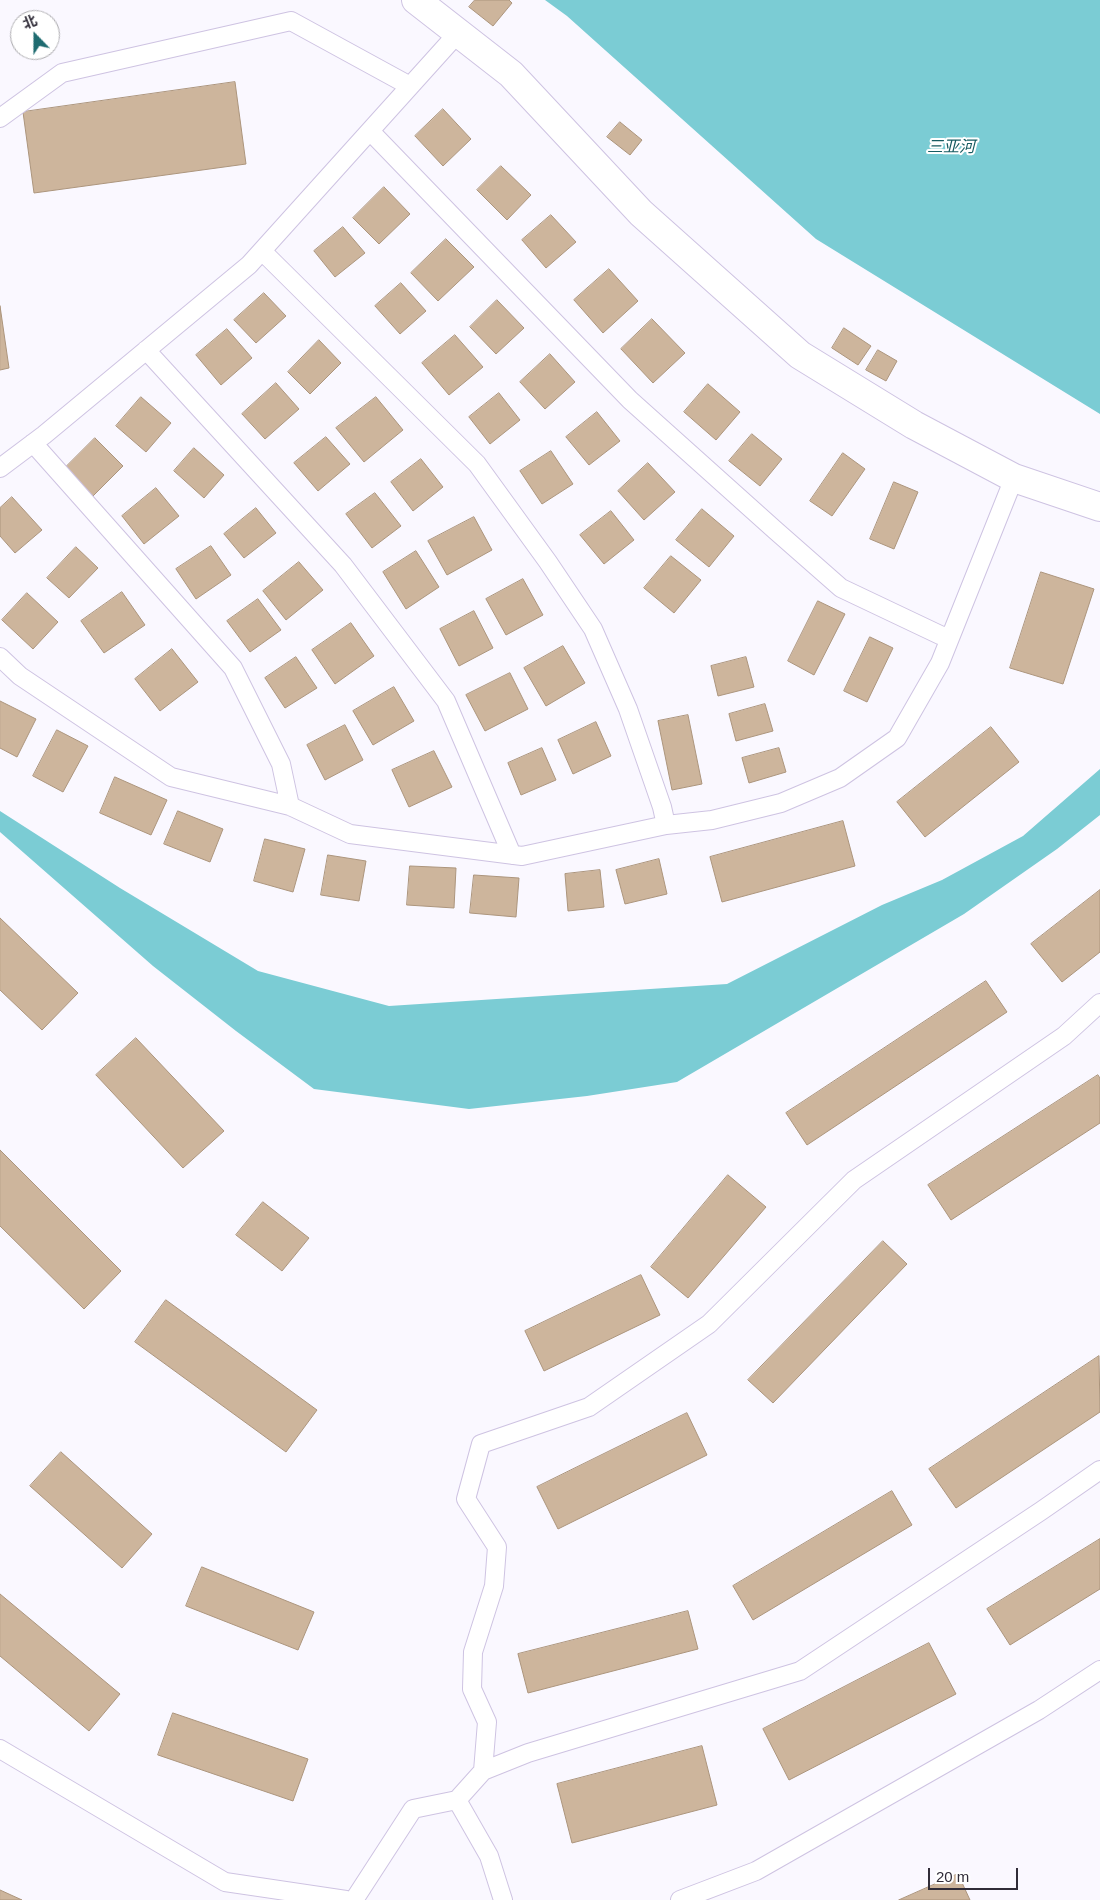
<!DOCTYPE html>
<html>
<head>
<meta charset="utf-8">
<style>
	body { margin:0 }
	#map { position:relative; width:1100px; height:1900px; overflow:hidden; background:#faf8ff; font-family:Helvetica,"Noto Sans SC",sans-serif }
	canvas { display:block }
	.north { position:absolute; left:10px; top:10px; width:50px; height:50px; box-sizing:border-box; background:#fff; border:1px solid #acabaf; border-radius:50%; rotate:338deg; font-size:14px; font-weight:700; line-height:20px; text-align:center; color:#302c38 }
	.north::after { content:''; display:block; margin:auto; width:18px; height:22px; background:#1e6b70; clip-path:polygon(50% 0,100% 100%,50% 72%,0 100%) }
	.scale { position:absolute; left:928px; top:1868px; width:90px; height:22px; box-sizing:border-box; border:2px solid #302c38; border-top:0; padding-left:6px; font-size:15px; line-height:18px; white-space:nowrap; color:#302c38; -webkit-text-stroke:4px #fff; paint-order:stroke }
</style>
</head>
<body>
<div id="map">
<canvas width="1100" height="1900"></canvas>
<div class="north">北</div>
<div class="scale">20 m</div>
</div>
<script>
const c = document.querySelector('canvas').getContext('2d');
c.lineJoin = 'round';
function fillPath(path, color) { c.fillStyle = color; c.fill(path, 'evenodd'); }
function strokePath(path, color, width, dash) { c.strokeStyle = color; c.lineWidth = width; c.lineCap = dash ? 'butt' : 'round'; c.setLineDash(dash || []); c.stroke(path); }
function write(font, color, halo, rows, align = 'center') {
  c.font = font + ' Helvetica,"Noto Sans SC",sans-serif'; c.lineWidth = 4; c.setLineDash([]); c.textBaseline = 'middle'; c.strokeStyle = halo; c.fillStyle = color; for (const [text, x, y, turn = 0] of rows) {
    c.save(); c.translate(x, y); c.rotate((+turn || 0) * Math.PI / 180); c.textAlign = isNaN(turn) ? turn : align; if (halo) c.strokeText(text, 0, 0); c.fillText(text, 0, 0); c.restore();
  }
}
fillPath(new Path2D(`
	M545,0H1100V414L816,239L567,16Z
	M1100,769V815L1057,849L964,914L677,1082L587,1096L469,1109L314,1089L236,1031L153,966L0,832V811L120,888L258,971L389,1006L727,984L882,905L942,880L1023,836Z`), '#7bccd4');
const building = new Path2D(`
	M475,0H509L512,3L493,26L469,7Z
	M235,82L246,164L34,193L23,112Z
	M443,109L471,139L443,166L415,136Z
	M620,122L642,140L630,155L607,137Z
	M501,166L531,195L507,220L477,190Z
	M384,187L410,214L379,244L353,218Z
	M551,215L576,242L546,268L522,240Z
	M343,227L365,253L335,277L314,251Z
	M446,239L474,267L438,301L411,273Z
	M609,269L638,301L603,333L574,300Z
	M401,283L426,311L400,334L375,306Z
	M264,293L286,316L256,343L234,320Z
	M497,300L524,328L496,354L470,327Z
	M0,306L9,368L0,370Z
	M652,319L685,353L653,383L621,349Z
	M844,328L871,346L858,365L832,348Z
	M227,329L252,358L221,385L196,355Z
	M455,335L483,367L449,395L422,363Z
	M319,340L341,363L310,394L288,372Z
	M878,350L897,361L886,381L866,370Z
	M550,354L575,382L545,409L520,382Z
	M276,383L299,409L265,439L242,414Z
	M708,384L740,412L716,440L684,412Z
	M499,393L520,420L490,444L469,417Z
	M141,397L171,423L146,452L116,426Z
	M376,397L403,430L364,462L336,428Z
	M597,412L620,441L589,465L566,437Z
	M752,434L782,459L760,486L729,461Z
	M326,437L350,464L318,491L294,463Z
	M95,438L123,466L92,497L64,469Z
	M194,448L224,475L204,498L174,471Z
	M551,451L573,484L542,504L520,471Z
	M843,453L865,469L832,516L810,501Z
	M421,459L443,487L413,511L391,482Z
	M648,463L675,492L644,520L618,491Z
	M894,482L918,492L894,549L870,539Z
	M156,488L179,516L144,544L122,516Z
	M375,493L401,526L372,548L346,514Z
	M12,497L42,530L15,553L0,536V508Z
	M256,508L276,533L244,558L224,534Z
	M702,509L734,536L709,567L676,540Z
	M611,511L634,540L604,564L580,535Z
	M474,517L492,550L447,575L428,541Z
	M211,546L231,575L196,599L176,569Z
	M76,547L98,568L69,598L47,578Z
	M416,551L439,587L406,609L383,572Z
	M671,556L701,580L674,613L644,588Z
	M299,562L323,590L286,620L263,591Z
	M1041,572L1094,589L1063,684L1010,668Z
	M523,579L543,615L506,635L486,599Z
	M122,592L145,625L104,653L81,621Z
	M27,593L58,622L33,649L2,620Z
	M258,599L281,630L250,652L227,621Z
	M818,601L845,614L814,675L788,661Z
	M474,611L493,648L459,666L440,629Z
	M351,623L374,656L335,684L312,650Z
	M870,637L893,648L867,702L844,691Z
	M563,646L585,683L546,706L524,668Z
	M172,649L198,682L160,711L135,679Z
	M296,657L317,688L285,708L265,678Z
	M746,657L754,687L718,696L711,666Z
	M510,673L528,709L485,731L466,695Z
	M394,687L414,721L373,745L353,711Z
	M0,701L36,719L17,757L0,748Z
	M765,704L773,731L736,741L729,714Z
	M688,715L702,784L672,790L658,721Z
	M596,722L611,756L573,774L558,740Z
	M345,725L363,760L325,780L307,745Z
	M991,727L1019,762L925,837L897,802Z
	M57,730L88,746L63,792L33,776Z
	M542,748L556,780L521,795L508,763Z
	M779,748L786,772L749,783L742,758Z
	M434,751L452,787L409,807L392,770Z
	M115,777L167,800L151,835L100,813Z
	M178,811L223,829L210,862L164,844Z
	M843,821L855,866L722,902L710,857Z
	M265,839L305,849L293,892L254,881Z
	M328,855L366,861L359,901L321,895Z
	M659,859L667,894L625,904L616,870Z
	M410,866L456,868L454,908L407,905Z
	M600,870L604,907L568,911L565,874Z
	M474,875L519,878L516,917L470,913Z
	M1100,890V952L1062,982L1031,944Z
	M0,918L78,993L42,1030L0,990Z
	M986,981L1007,1012L807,1145L786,1113Z
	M136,1038L224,1131L183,1168L96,1075Z
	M1098,1075L1100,1078V1123L951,1220L928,1185Z
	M0,1150L121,1271L84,1309L0,1226Z
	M728,1175L766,1207L688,1298L651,1267Z
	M263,1202L309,1238L282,1271L236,1235Z
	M883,1241L907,1264L773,1403L748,1380Z
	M641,1275L660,1315L544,1371L525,1331Z
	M166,1300L317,1410L286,1452L135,1342Z
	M1099,1356L1100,1412L956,1508L929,1469Z
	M687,1413L707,1455L558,1529L537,1487Z
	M61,1452L152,1534L122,1568L30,1486Z
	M892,1491L912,1525L753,1620L733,1586Z
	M1100,1539V1589L1010,1645L987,1609Z
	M202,1567L314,1612L298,1650L186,1606Z
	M0,1594L120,1694L89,1731L0,1656Z
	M688,1611L698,1649L528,1693L518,1654Z
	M929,1643L956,1694L789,1780L763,1729Z
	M173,1713L308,1759L293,1801L158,1755Z
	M702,1746L717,1805L572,1843L557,1784Z
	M958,1874L970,1900H899Z
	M0,1890L22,1900H0Z`);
fillPath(building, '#cdb59c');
strokePath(building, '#ac957d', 1);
const lane = new Path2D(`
	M0,118L62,73L291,21L410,86
	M370,131L630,400L775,530L841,588L940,635L950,637
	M262,251L477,464L548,562L593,629L628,709L662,807L666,825L712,820L781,803L840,778L897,738L940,663L1014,478
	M146,350L343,565L446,701L512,855
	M33,443L233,668L281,764L290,806
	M0,468L44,435L249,265L458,33
	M0,657L20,676L171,777L290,806L350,834L522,856L666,825
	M0,1749L225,1882L346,1900
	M483,1771L487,1722L472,1689L473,1652L494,1586L497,1547L466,1499L481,1444L589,1407L709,1324L854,1180L1064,1036L1100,1003
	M457,1800L483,1771L528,1753L800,1671L1041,1511L1100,1470
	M354,1900L413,1809L457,1800L489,1856L503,1900
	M680,1900L756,1871L1039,1710L1100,1670`);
const street = new Path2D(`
	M416,0L511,74L641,213L800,355L914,425L1014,478L1100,507`);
strokePath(lane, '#cec3e2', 20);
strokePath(street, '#cec3e2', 30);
strokePath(lane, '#fff', 18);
strokePath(street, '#fff', 28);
write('italic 16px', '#165b61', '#fff', [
	["三亚河",951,148]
]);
</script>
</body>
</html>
